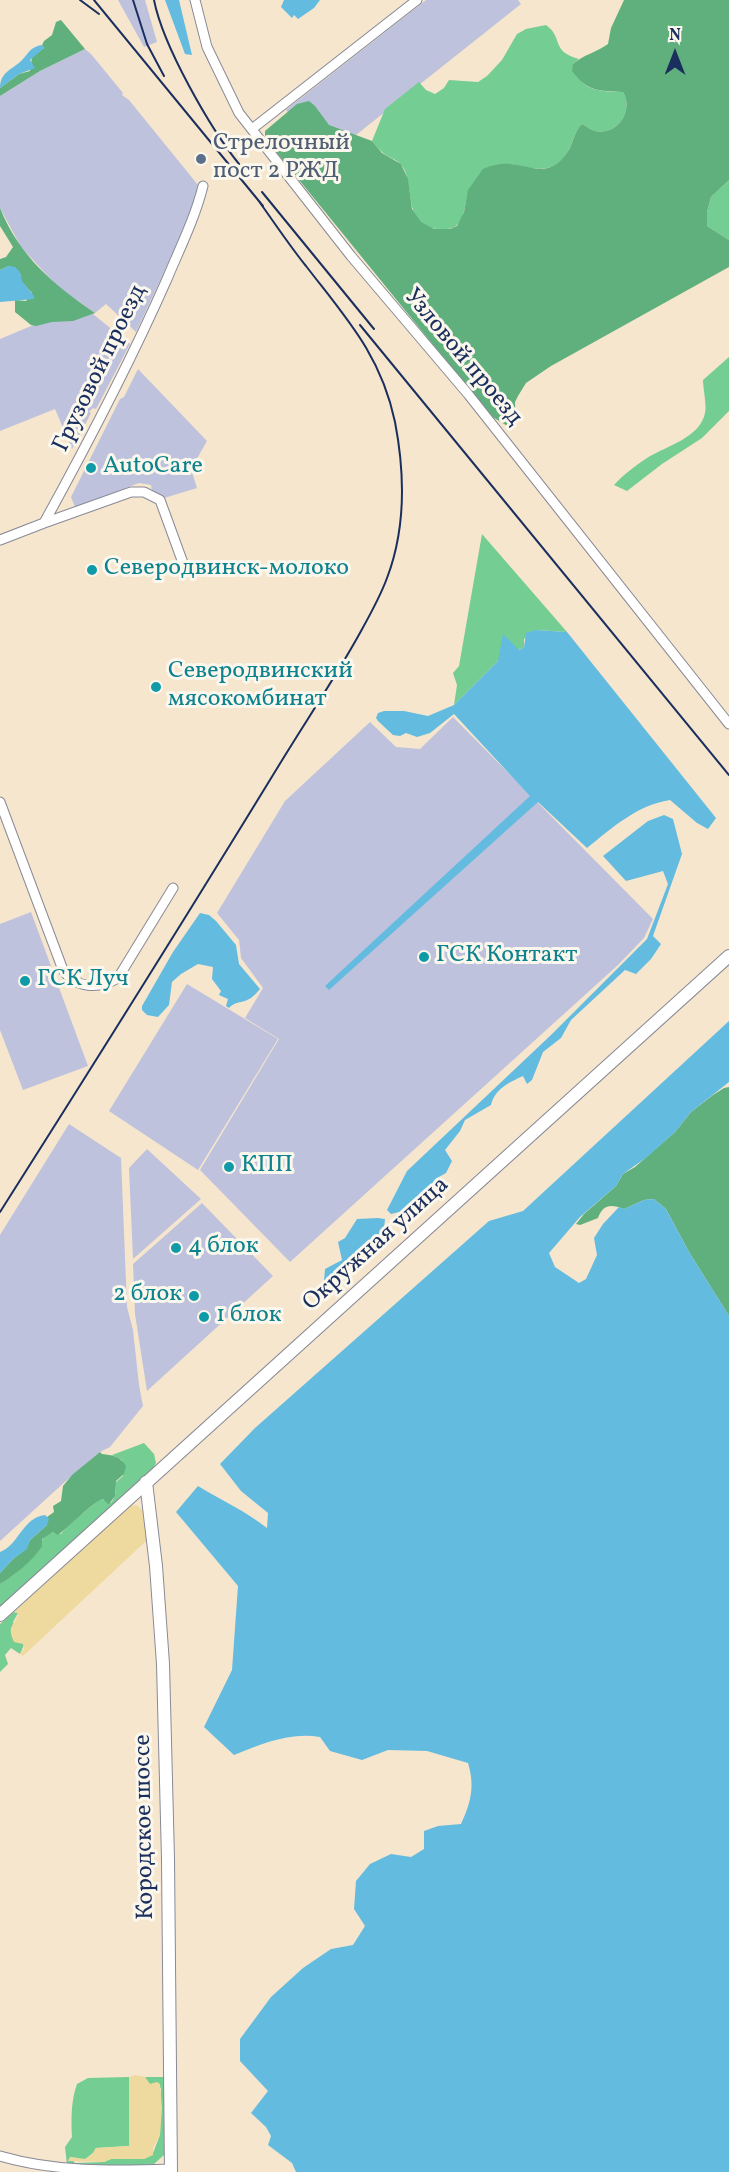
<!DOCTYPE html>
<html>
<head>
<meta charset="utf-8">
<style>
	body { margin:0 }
	#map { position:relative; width:729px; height:2172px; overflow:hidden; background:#f6e6ce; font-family:Vollkorn,serif }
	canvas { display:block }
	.north { position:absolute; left:645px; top:24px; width:60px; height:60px; -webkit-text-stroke:4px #fbf7ec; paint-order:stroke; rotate:0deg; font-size:16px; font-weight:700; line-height:24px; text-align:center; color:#1b2f5e }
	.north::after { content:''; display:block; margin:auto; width:21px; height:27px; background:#1b2f5e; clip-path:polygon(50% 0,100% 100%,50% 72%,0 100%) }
</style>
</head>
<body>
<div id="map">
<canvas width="729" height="2172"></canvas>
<div class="north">N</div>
</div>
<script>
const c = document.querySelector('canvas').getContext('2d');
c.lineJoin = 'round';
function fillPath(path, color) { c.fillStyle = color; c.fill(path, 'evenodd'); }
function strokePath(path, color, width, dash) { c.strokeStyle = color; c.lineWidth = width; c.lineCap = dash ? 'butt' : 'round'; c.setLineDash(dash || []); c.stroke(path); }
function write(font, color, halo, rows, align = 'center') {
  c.font = font + ' Vollkorn,serif'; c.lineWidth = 6; c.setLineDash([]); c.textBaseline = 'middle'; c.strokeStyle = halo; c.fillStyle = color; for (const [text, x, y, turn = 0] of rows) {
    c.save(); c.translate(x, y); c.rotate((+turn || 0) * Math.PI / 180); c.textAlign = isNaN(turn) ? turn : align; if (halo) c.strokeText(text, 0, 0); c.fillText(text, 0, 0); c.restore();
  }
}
fillPath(new Path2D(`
	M118,0H145L157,42L144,47Z
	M426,0H518L521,4L327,158L286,110Z
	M85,49L91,54L123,93L122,95L129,100L198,185L194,208L136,332L106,304L95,313L58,287L21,247L0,208V96L40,71Z
	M87,314H93L130,344L96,409L93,408L89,412L91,413L89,417L72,449L55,409L0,431V339L48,319Z
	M138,369L207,441L191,469L197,488L161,499L152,491L151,485L139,483L75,507L71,497L120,399L124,397Z
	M453,717L653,919L644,938L618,965L290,1262L200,1170L279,1039L245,1018L263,988L241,958L239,940L217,913L285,801L370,722L396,747L420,749Z
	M31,912L88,1066L23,1090L0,1030V924Z
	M187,984L278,1039L198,1170L109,1111Z
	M69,1124L121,1158L127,1307L133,1330L139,1385L143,1406L110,1447L100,1452L68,1479L0,1541V1235Z
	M147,1149L201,1199L133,1259L129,1168Z
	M202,1203L273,1276L147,1391L135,1314L133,1264Z`), '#bec2dd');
fillPath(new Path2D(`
	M546,25C564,38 550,51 579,59L573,64C581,92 598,91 623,92C634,110 618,136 595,131C591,130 586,126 582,124C574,133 573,143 567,153C555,175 531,169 512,164L473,184C463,196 468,216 456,226C451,230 444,229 438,229C403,228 415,187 403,167C397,158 387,158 381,151C377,148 375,144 372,141L385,109L419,82L426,90L435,94L444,88L449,80L478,82L487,76L502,60L517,34L526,29Z
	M729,180V240L707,226V212L711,197Z
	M729,357V411L702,438L662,464L627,491L614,485C624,474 635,466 647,458C666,446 700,438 705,413C707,405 703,389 703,380Z
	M482,534L567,632L536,630L524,639V647L498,661L454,705L457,685L453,673L459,666Z
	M144,1443L154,1454L156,1463L154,1467L0,1607V1584C15,1574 31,1561 42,1547L41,1542L44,1537L53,1532L61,1534C63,1530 99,1499 101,1499C103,1499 109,1502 111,1503C116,1496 116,1492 115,1483L123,1476L122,1460L112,1455Z
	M14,1612L18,1613L13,1622L24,1645L20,1654L11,1648L5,1655L8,1664L0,1672V1624Z
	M129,2077V2146L96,2148L93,2153L84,2160L70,2157L75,2163L104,2162L111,2159H144L153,2153L160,2135L161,2088L148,2083L145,2077H166L164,2155L154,2164L132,2166L67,2165L65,2147L72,2137C71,2120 71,2100 77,2084L88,2078Z`), '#74cd93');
fillPath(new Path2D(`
	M624,0H729V180L711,197L707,212V226L729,240V267L551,366L526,383L518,396L515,402L516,424L509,427L491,416L265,138V131L297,104L309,101L315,106L329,125L372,141L382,153L401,164L408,179L412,209L421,222L434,229H450L457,226L464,212L468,190L483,169C492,165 501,163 511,164C531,166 547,177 564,157C573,147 573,133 582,124C586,126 591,130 595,131C618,136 634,110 623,92C598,90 589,93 572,71L573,64C583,55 597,52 608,44L611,28Z
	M61,20L85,49L40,71L0,96V88L19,74L30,71L32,57L44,48L42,45L44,41L52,35L56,22Z
	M0,208C20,257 53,284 95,313L73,321L52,322L36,326L31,325L15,312V300L26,301L32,293L21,281V275L9,266L0,270V259L6,257L13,247L0,226Z
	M729,1087V1316L689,1252L666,1209L654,1199L644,1200L624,1209C611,1204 603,1204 598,1218L580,1225L576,1224L584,1214L616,1186L623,1174L635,1167L675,1132L691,1112L713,1095L724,1088Z
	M100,1452L102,1454C112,1455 120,1456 126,1466L124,1474L116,1481L115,1496L110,1503L108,1504L103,1499C95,1500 67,1529 58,1535L53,1532L42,1539V1547C31,1562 16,1574 0,1584V1573L13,1559L26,1549L30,1540L47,1525V1517L54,1512L53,1506L61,1501L63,1486L72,1475Z`), '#5fb07d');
fillPath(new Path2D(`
	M137,1505L144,1512L149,1545L145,1542L23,1656L20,1654L24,1649L23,1644L14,1642C6,1624 15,1627 18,1613L14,1612L130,1506Z
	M135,2075L145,2077L150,2084L157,2082L160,2084L162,2108L160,2135L153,2148V2155L144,2159H111L104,2162L68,2161L70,2157L86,2159L93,2153L96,2148L129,2146V2077Z`), '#eeda9e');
fillPath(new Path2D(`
	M165,0H179L192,55L185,54Z
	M284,0H320L314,8L298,19L294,15L292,18L281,7Z
	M42,45L44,48L30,60L35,68L19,74L0,88C0,71 13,70 23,59C30,51 31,47 42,45Z
	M9,266L15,267L20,272L22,281L34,296V299L0,302V270Z
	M536,630L567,632L716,818L708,829L697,823L670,800C637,805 612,828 587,848L538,802L329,990L325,986L530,796L454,714L430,733L417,737L406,733L400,736L393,735L378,721L376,718L378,713L384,711H404L428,716L454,705L498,661L503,634L519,650L524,647L526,633Z
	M664,815L673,819L682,854L653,936L661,944L651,959L636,974L625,970L571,1020L561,1038L543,1052L532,1080L527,1084L523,1076C508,1083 495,1089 491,1105L465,1120L460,1131L445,1150L452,1161L446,1173L437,1178L430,1186L424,1198L411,1209L391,1214L387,1210L407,1171L551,1035L647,939L668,884L663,871L626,881L603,856L648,821Z
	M200,913L209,915L216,921L236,945L239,964L260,989C246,1007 239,998 229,1008L226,1006L228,999L219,995L221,991L212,979L213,967L198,964L181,974L172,982L169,1005L158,1017L147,1015L142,1010V1006L173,952Z
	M729,1021V1082L691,1112L675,1132L647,1157L623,1174L616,1186L580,1217L549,1253L555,1267L579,1283L586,1279L597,1255L594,1238L603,1224L619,1207L624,1209L644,1200L654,1199L666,1209L689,1252L729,1316V2172H296L292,2163L268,2145L271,2136L266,2127L251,2113L268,2091L240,2061V2039L271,1997L303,1968L331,1949L353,1945L365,1926L354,1909L356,1881L370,1864L391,1854L411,1857L424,1849V1831L438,1826L461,1824C471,1803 475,1786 468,1763L427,1751L388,1750L362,1760L330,1751L320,1737C289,1732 262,1744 234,1755L204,1727L232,1670L238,1586L176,1512L198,1486C221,1500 247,1512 267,1528L268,1513L241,1491L220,1464L255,1428L489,1221L523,1211Z
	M378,1218L385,1219C384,1251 348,1267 324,1281L325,1269L342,1260L338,1242L345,1238L357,1219Z
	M45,1515L49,1519L47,1525L30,1540L27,1549L13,1559L0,1573V1552C18,1546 23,1517 45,1515Z`), '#63bbe0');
const minor = new Path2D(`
	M195,0L207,47L239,113L351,256L468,394L729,724
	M252,129L417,0
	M44,523L131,492H144L160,500L183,563
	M0,540L44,523C88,443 130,363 167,279C180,248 195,218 203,186
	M0,802L63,970C76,989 99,989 118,978L173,888
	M0,2156C55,2172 112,2171 171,2169`);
const major = new Path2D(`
	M146,1482L156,1566L163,1664L168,1859L171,2172
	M0,1615L729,956`);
strokePath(minor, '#888a96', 11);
strokePath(major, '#888a96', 14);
strokePath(minor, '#fff', 9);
strokePath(major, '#fff', 12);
strokePath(new Path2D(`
	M80,0L99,14
	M94,0L263,206
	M133,0L147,44L164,76
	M154,0C163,46 210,128 239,164
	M262,192L374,329
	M360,325L729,775
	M0,1212C92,1067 183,922 273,775C300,730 330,686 356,640C367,620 379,600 387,578C406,528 405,474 395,422C381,355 346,318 306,266C289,245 274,222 258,200`), '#1b2f5e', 2);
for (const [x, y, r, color] of [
	[201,159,6,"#5c6f8a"],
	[91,468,6,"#0f9aa8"],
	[92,570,6,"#0f9aa8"],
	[156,687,6,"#0f9aa8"],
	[424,957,6,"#0f9aa8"],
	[25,981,6,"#0f9aa8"],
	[229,1167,6,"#0f9aa8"],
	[176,1248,6,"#0f9aa8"],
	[194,1296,6,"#0f9aa8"],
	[204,1317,6,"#0f9aa8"]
]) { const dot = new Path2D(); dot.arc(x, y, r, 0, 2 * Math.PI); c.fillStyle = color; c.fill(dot); strokePath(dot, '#fbf7ec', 2); }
write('24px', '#4e5e75', '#fbf7ec', [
	["Стрелочный",213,145],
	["пост 2 РЖД",213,173]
], 'left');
write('24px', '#1b2f5e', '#fbf7ec', [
	["Узловой проезд",462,358,50],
	["Грузовой проезд",101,369,-64],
	["Окружная улица",377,1245,-42],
	["Кородское шоссе",146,1827,-91]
]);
write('24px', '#0d838f', '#fbf7ec', [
	["AutoCare",103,468],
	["Северодвинск-молоко",104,570],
	["Северодвинский",168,673],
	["мясокомбинат",168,701],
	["ГСК Контакт",436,957],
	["ГСК Луч",37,981],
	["КПП",241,1167],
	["4 блок",188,1248],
	["2 блок",182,1296,"right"],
	["1 блок",216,1317]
], 'left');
</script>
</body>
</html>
